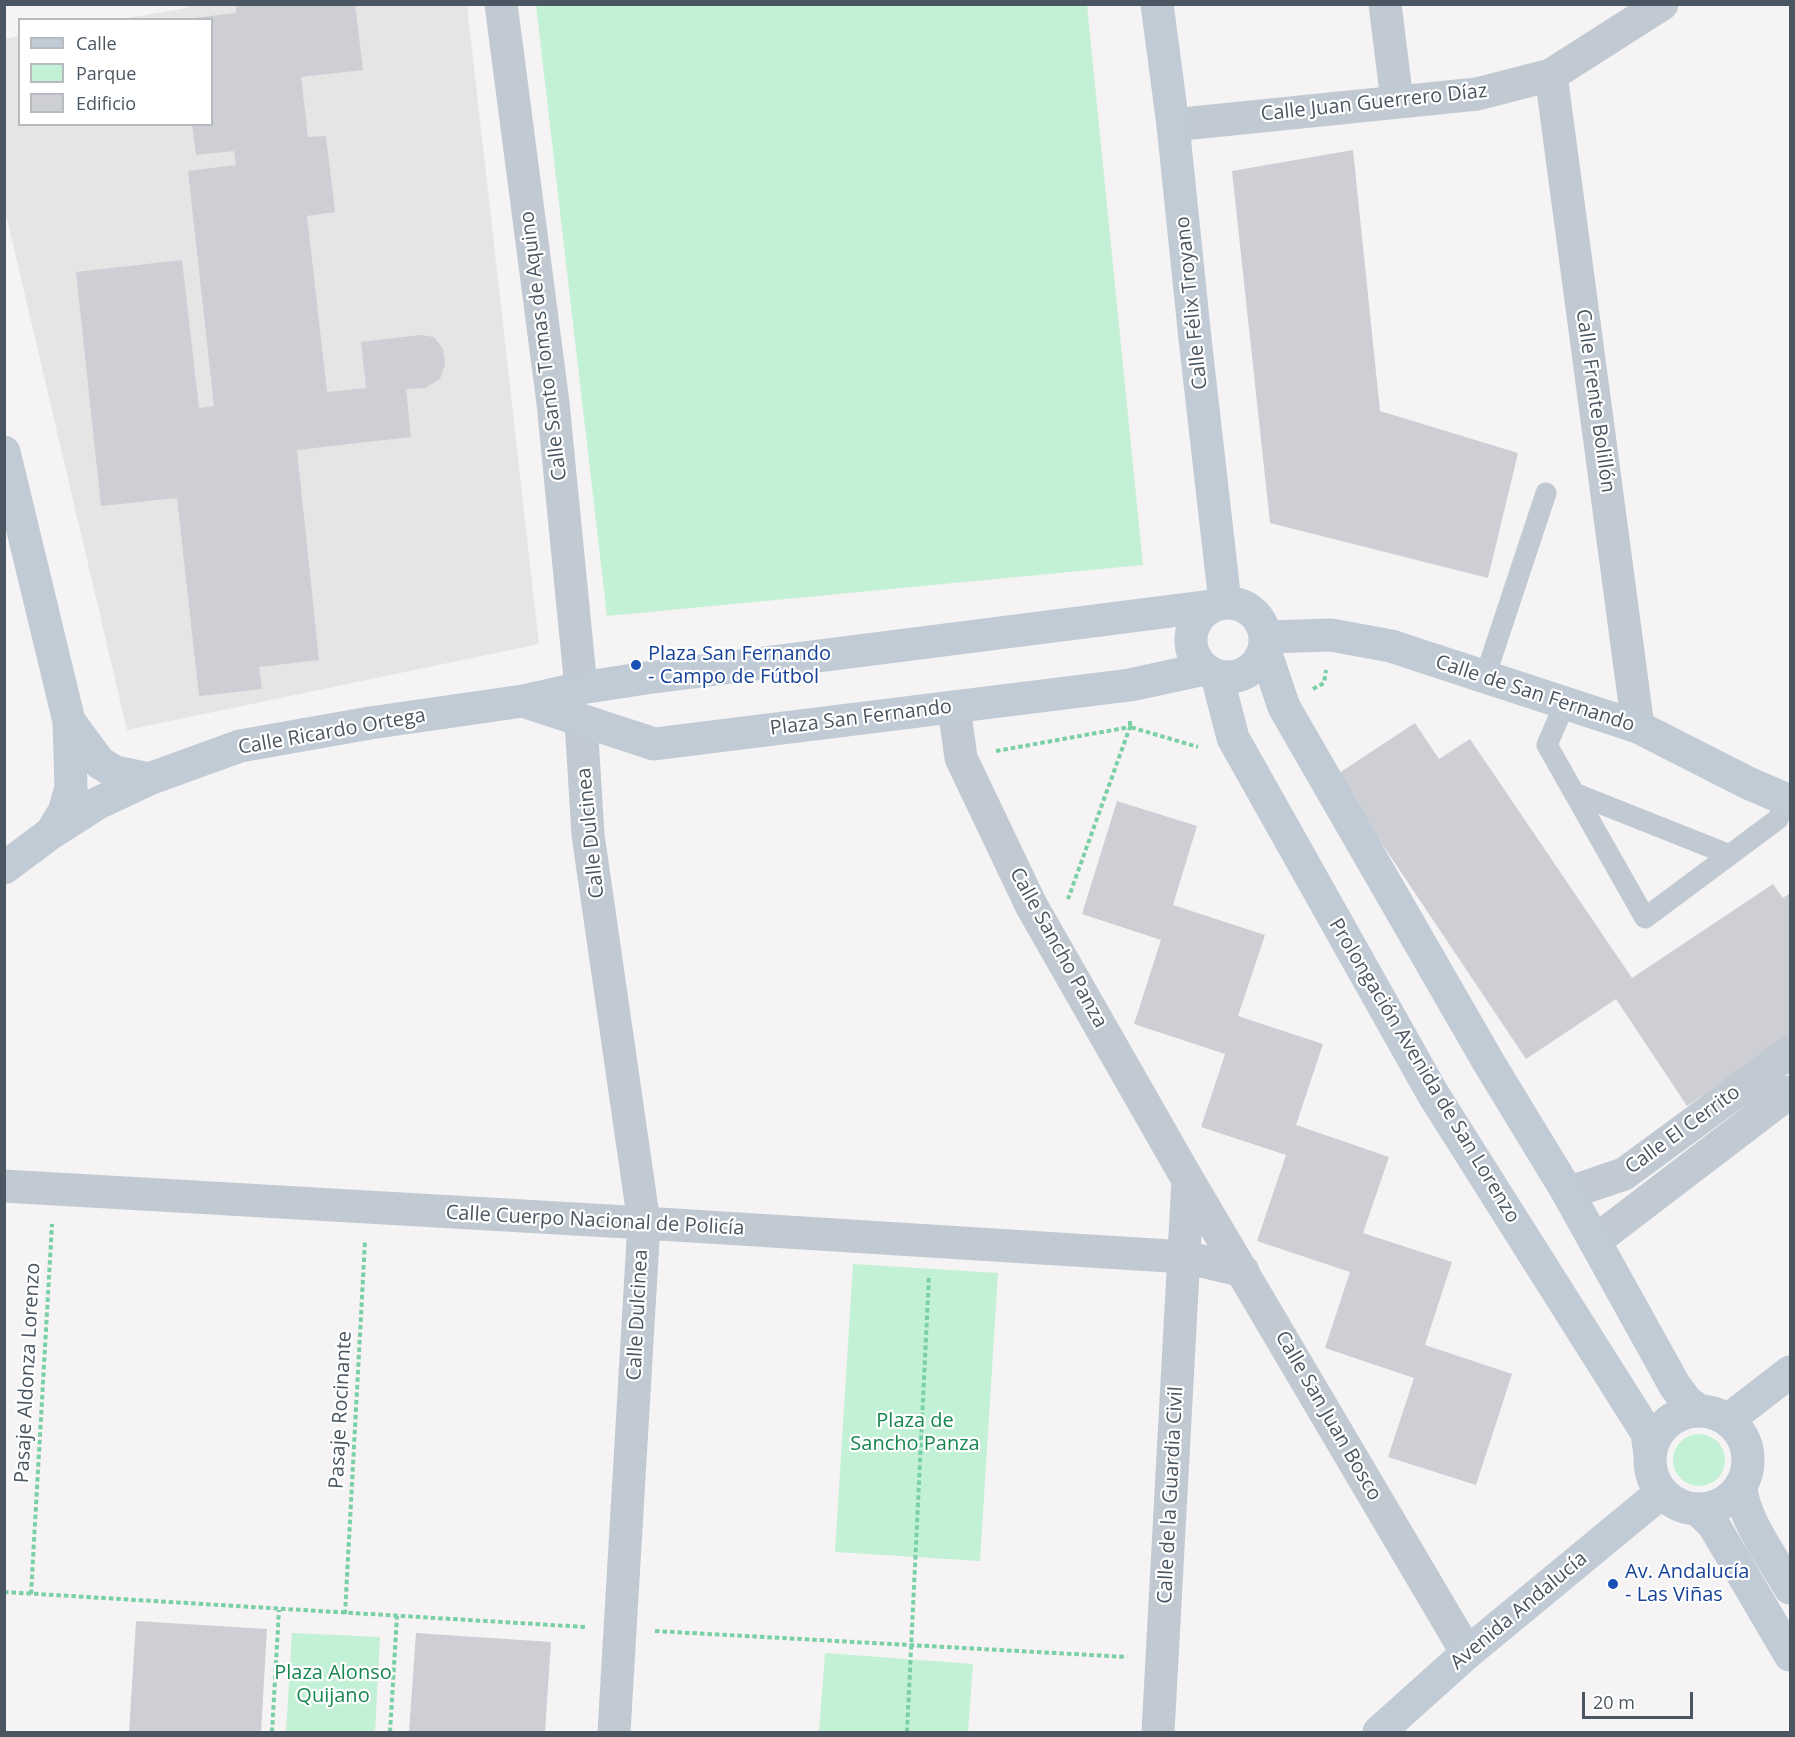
<!DOCTYPE html>
<html>
<head>
<meta charset="utf-8">
<style>
	body { margin:0 }
	#map { position:relative; width:1795px; height:1737px; overflow:hidden; background:#f5f3f3; font-family:"Open Sans",sans-serif }
	canvas { display:block }
	.frame { position:absolute; inset:0; border:6px solid #4a5661; pointer-events:none }
	.legend { position:absolute; left:18px; top:18px; width:195px; height:108px; box-sizing:border-box; background:#fff; border:2px solid #b7bbc0; margin:0; padding:8px 10px; list-style:none; font-size:18px; color:#4a5661 }
	.legend li { display:flex; align-items:center; gap:12px; height:30px }
	.legend b { width:30px; border:2px solid #b7bbc0 }
	.scale { position:absolute; left:1582px; top:1692px; width:111px; height:27px; box-sizing:border-box; border:3px solid #4a5661; border-top:0; padding-left:8px; font-size:18px; line-height:21px; white-space:nowrap; color:#4a5661; -webkit-text-stroke:4px #fff; paint-order:stroke }
</style>
</head>
<body>
<div id="map">
<canvas width="1795" height="1737"></canvas>
<div class="frame"></div>
<ul class="legend">
<li><b style="height:8px;background:#c1cbd6"></b>Calle</li>
<li><b style="height:16px;background:#c3f1d5"></b>Parque</li>
<li><b style="height:16px;background:#cdcfd5"></b>Edificio</li>
</ul>
<div class="scale">20 m</div>
</div>
<script>
const c = document.querySelector('canvas').getContext('2d');
c.lineJoin = 'round';
function fillPath(path, color) { c.fillStyle = color; c.fill(path, 'evenodd'); }
function strokePath(path, color, width, dash) { c.strokeStyle = color; c.lineWidth = width; c.lineCap = dash ? 'butt' : 'round'; c.setLineDash(dash || []); c.stroke(path); }
function write(font, color, halo, rows, align = 'center') {
  c.font = font + ' "Open Sans",sans-serif'; c.lineWidth = 4.5; c.setLineDash([]); c.textBaseline = 'middle'; c.strokeStyle = halo; c.fillStyle = color; for (const [text, x, y, turn = 0] of rows) {
    c.save(); c.translate(x, y); c.rotate((+turn || 0) * Math.PI / 180); c.textAlign = isNaN(turn) ? turn : align; if (halo) c.strokeText(text, 0, 0); c.fillText(text, 0, 0); c.restore();
  }
}
fillPath(new Path2D(`
	M189,4L467,5L539,644L127,730L5,210L4,39L19,36L20,124H212V20L122,19L187,8Z`), '#e6e4e5');
fillPath(new Path2D(`
	M536,5H1087L1143,565L607,616Z
	M853,1264L998,1273L980,1561L835,1552Z
	M1673 1460a26 26 0 1 1 52 0a26 26 0 1 1-52 0Z
	M292,1633L380,1637L375,1732H286Z
	M825,1653L973,1664L968,1732H819Z`), '#c3f1d5');
fillPath(new Path2D(`
	M236,4H355L363,70L301,77L308,137L326,136L335,212L307,216L327,392L366,388L361,342L420,335L434,337L443,349L445,364L440,379L425,388L406,389L411,437L297,450L319,660L259,667L262,689L199,696L177,498L101,506L76,272L182,260L199,408L214,406L188,171L236,165L234,151L196,155L192,124H212V20H194V18L236,13Z
	M1353,150L1380,411L1518,453L1488,578L1270,523L1232,171Z
	M1415,723L1439,759L1470,739L1632,978L1773,884L1783,898L1790,893V1037L1687,1106L1616,999L1526,1059L1336,775Z
	M1117,801L1197,826L1173,905L1265,935L1238,1016L1323,1044L1296,1125L1389,1157L1363,1233L1452,1262L1425,1345L1512,1374L1476,1485L1388,1457L1414,1378L1325,1348L1350,1272L1257,1241L1286,1155L1201,1127L1225,1054L1134,1024L1161,940L1082,914Z
	M136,1621L267,1629L261,1732H129Z
	M416,1633L551,1642L545,1732H409Z`), '#cdcfd5');
strokePath(new Path2D(`
	M1313,689L1324,683L1326,670
	M1130,721V727L1198,747
	M996,751L1130,727L1068,899
	M4,1592L585,1627
	M31,1594L52,1224
	M345,1614L365,1241
	M655,1631L1127,1657
	M272,1732L279,1610
	M390,1732L397,1616
	M907,1732L929,1275`), '#7ad0a6', 4, [4.5, 3]);
strokePath(new Path2D(`
	M1485,677L1546,493
	M1565,703L1547,745L1645,918L1778,819L1786,799
	M1574,793L1730,855`), '#c1cad2', 21);
strokePath(new Path2D(`
	M501,4L553,403L581,688
	M1385,4L1397,101
	M1551,75L1638,727
	M1173,125L1477,94L1551,75L1662,4
	M954,707L961,758L1031,905L1188,1180L1467,1653
	M581,721L588,835L644,1223L614,1732
	M4,1186L644,1223L1185,1257L1243,1271
	M1568,1193L1624,1174L1790,1052
	M1595,1241L1790,1092
	M1158,1732L1188,1180`), '#c1cad2', 33);
strokePath(new Path2D(`
	M1157,4L1173,125L1195,339L1225,602
	M4,452L69,721L71,788L64,812L51,833
	M1191 640a37 37 0 1 1 74 0a37 37 0 1 1-74 0Z
	M1266,637L1331,635L1391,646L1638,727L1748,783L1790,801
	M1265,651L1284,707L1489,1063L1568,1193L1675,1386L1687,1402L1700,1411
	M1217,676L1233,738L1433,1094L1647,1433L1650,1455
	M523,701L654,744L1130,685L1204,669
	M69,721L100,763L115,772L149,779
	M4,868L51,833L98,803L149,779L240,746L370,723L523,701L581,688L646,678L1211,606
	M1650 1460a49 49 0 1 1 98 0a49 49 0 1 1-98 0Z
	M1729,1419L1790,1372
	M1741,1485C1741,1516 1774,1560 1790,1588
	M1697,1509L1713,1524L1790,1655
	M1379,1732L1467,1653L1662,1492`), '#c1cbd6', 33);
for (const [x, y, r, color] of [
	[636,665,6,"#1a4fb4"],
	[1613,1584,6,"#1a4fb4"]
]) { const dot = new Path2D(); dot.arc(x, y, r, 0, 2 * Math.PI); c.fillStyle = color; c.fill(dot); strokePath(dot, '#fff', 2); }
write('20px', '#4a5661', '#fff', [
	["Calle Juan Guerrero Díaz",1374,103,-6],
	["Calle Félix Troyano",1192,303,-96],
	["Calle Santo Tomas de Aquino",544,346,-97],
	["Calle Frente Bolillón",1595,401,82],
	["Calle de San Fernando",1535,694,18],
	["Plaza San Fernando",861,718,-7],
	["Calle Ricardo Ortega",332,732,-10],
	["Calle Dulcinea",591,833,-96],
	["Calle Sancho Panza",1058,948,61],
	["Prolongación Avenida de San Lorenzo",1424,1071,59],
	["Calle El Cerrito",1683,1130,-36],
	["Calle Cuerpo Nacional de Policía",595,1221,3],
	["Calle Dulcinea",638,1315,-87],
	["Pasaje Aldonza Lorenzo",28,1373,-87],
	["Pasaje Rocinante",341,1410,-87],
	["Calle San Juan Bosco",1328,1416,60],
	["Calle de la Guardia Civil",1171,1495,-87],
	["Avenida Andalucía",1519,1611,-40]
]);
write('20px', '#164399', '#fff', [
	["Plaza San Fernando",648,654],
	["- Campo de Fútbol",648,677],
	["Av. Andalucía",1625,1572],
	["- Las Viñas",1625,1595]
], 'left');
write('20px', '#17864f', '#fff', [
	["Plaza de",915,1421],
	["Sancho Panza",915,1444],
	["Plaza Alonso",333,1673],
	["Quijano",333,1696]
]);
</script>
</body>
</html>
